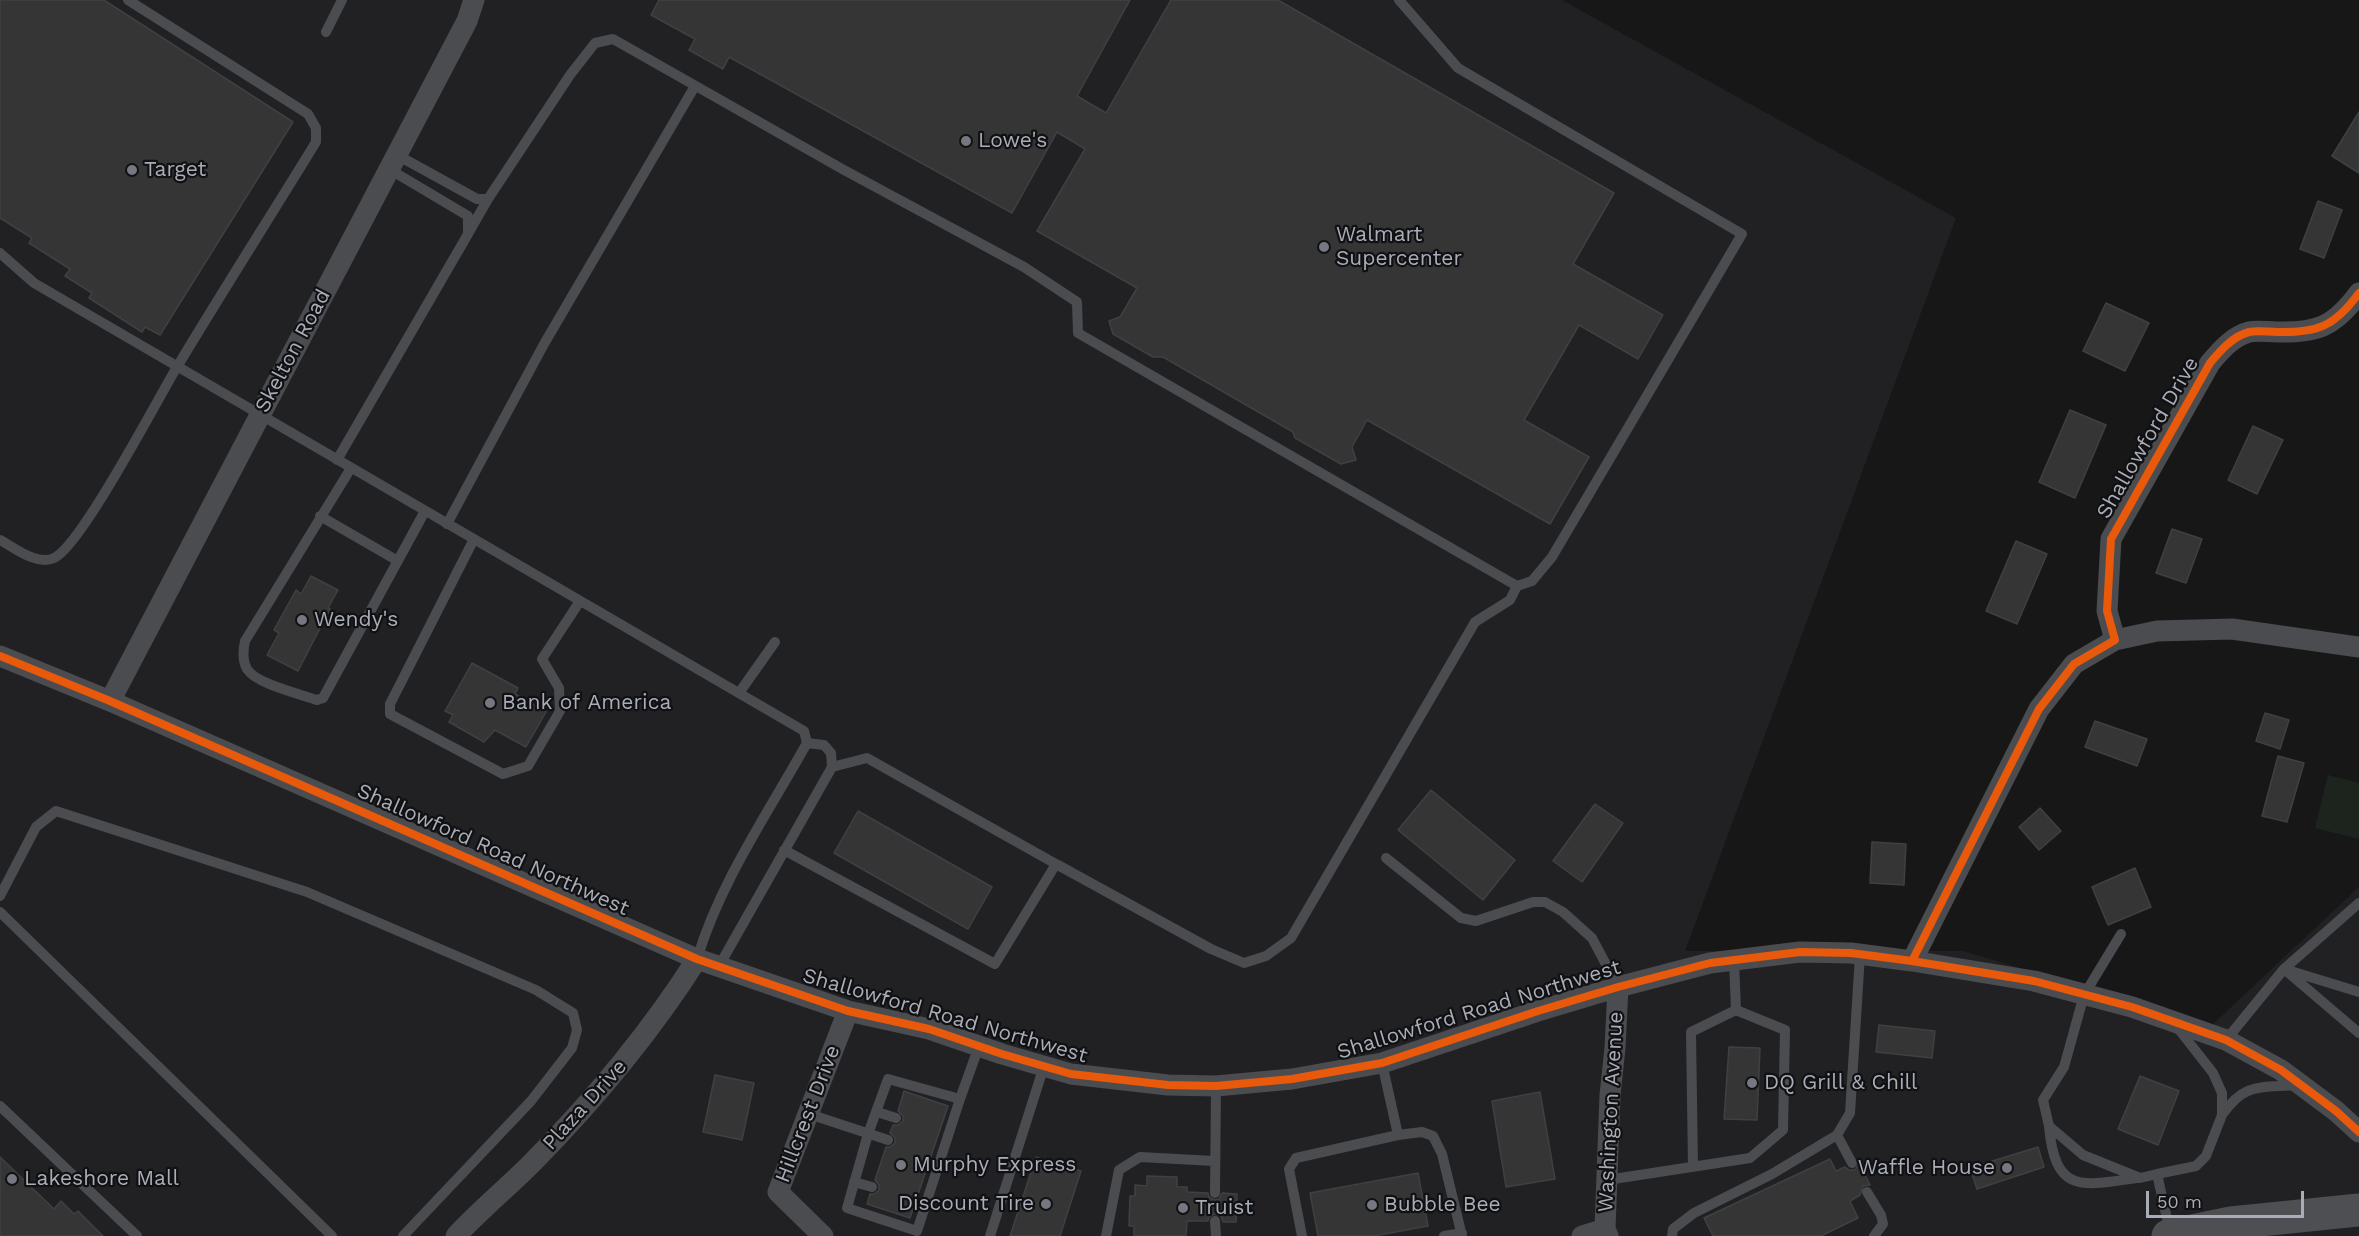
<!DOCTYPE html>
<html>
<head>
<meta charset="utf-8">
<style>
	body { margin:0 }
	#map { position:relative; width:2359px; height:1236px; overflow:hidden; background:#171717; font-family:"Work Sans",sans-serif }
	canvas { display:block }
	.scale { position:absolute; left:2146px; top:1191px; width:158px; height:27px; box-sizing:border-box; border:3px solid #a8adb8; border-top:0; padding-left:8px; font-size:18px; line-height:21px; white-space:nowrap; color:#a8adb8; -webkit-text-stroke:4px #111113; paint-order:stroke }
</style>
</head>
<body>
<div id="map">
<canvas width="2359" height="1236"></canvas>
<div class="scale">50 m</div>
</div>
<script>
const c = document.querySelector('canvas').getContext('2d');
c.lineJoin = 'round';
function fillPath(path, color) { c.fillStyle = color; c.fill(path, 'evenodd'); }
function strokePath(path, color, width, dash) { c.strokeStyle = color; c.lineWidth = width; c.lineCap = dash ? 'butt' : 'round'; c.setLineDash(dash || []); c.stroke(path); }
function write(font, color, halo, rows, align = 'center') {
  c.font = font + ' "Work Sans",sans-serif'; c.lineWidth = 4.5; c.setLineDash([]); c.textBaseline = 'middle'; c.strokeStyle = halo; c.fillStyle = color; for (const [text, x, y, turn = 0] of rows) {
    c.save(); c.translate(x, y); c.rotate((+turn || 0) * Math.PI / 180); c.textAlign = isNaN(turn) ? turn : align; if (halo) c.strokeText(text, 0, 0); c.fillText(text, 0, 0); c.restore();
  }
}
fillPath(new Path2D(`
	M0,0H1562L1956,218L1685,951H1963L2212,1025L2359,887V1236H0Z`), '#212123');
fillPath(new Path2D(`
	M2328,775L2359,783V839L2315,828Z`), '#1d241e');
const building = new Path2D(`
	M0,0H104L293,122L160,335L145,327L142,332L89,298L92,293L65,276L70,269L29,243L32,238L0,218Z
	M659,0H1130L1077,96L1106,113L1171,0H1278L1614,193L1573,264L1663,315L1638,359L1579,325L1524,420L1589,457L1550,524L1367,420L1352,447L1356,460L1341,464L1295,438L1293,432L1163,357H1153L1113,334L1109,321L1120,317L1137,288L1037,231L1085,149L1057,132L1012,213L729,57L723,69L689,50L695,39L651,15Z
	M2359,112V173L2332,156Z
	M2318,201L2342,210L2324,258L2300,249Z
	M2106,303L2149,323L2125,371L2083,351Z
	M2070,410L2106,425L2075,498L2039,482Z
	M2253,426L2283,440L2257,494L2228,480Z
	M2172,529L2202,539L2186,583L2156,573Z
	M2016,541L2047,554L2017,624L1986,611Z
	M311,576L338,590L328,608L330,609L298,671L267,655L279,633L274,630L296,590L301,594Z
	M472,663L518,688L515,694L546,712L526,747L495,730L484,742L449,722L453,715L445,711Z
	M2265,713L2289,720L2280,749L2256,741Z
	M2095,721L2147,739L2137,766L2085,747Z
	M2278,756L2304,763L2287,822L2262,816Z
	M1431,790L1515,860L1483,900L1398,830Z
	M1595,804L1623,823L1582,882L1553,861Z
	M2040,808L2061,831L2039,850L2019,827Z
	M858,811L992,887L968,929L834,853Z
	M1872,842L1906,844L1904,885L1870,883Z
	M2135,868L2151,907L2108,925L2092,887Z
	M1879,1025L1935,1031L1932,1058L1876,1052Z
	M1729,1047L1760,1048L1757,1120L1724,1119Z
	M715,1075L754,1083L742,1140L703,1132Z
	M2140,1076L2179,1091L2158,1145L2118,1129Z
	M904,1091L948,1106L910,1218L867,1204L870,1194H874L879,1190V1185L875,1180L886,1147H890L895,1143V1138L890,1133L893,1125H898L903,1121V1116L898,1111Z
	M1540,1092L1555,1179L1506,1187L1492,1101Z
	M2038,1147L2044,1167L1977,1189L1970,1168Z
	M0,1157L54,1209L61,1201L74,1214L78,1211L103,1236H0Z
	M1036,1157L1081,1171L1060,1236H1010Z
	M1830,1159L1836,1171L1845,1167L1849,1170H1855L1859,1163L1870,1185L1863,1186L1860,1195L1850,1201L1858,1218L1821,1236H1713L1704,1218Z
	M1418,1173L1428,1226L1374,1236H1318L1310,1193Z
	M1147,1176L1177,1177V1187H1187V1192L1208,1193L1209,1197L1214,1200L1219,1199L1222,1193L1237,1194L1236,1222H1223L1221,1216L1214,1214L1209,1217L1208,1221H1187L1186,1236H1134V1226H1129L1130,1196H1135V1185L1147,1186Z`);
fillPath(building, '#353536');
strokePath(building, '#3f4043', 1.5);
strokePath(new Path2D(`
	M1399,0L1458,68L1742,234L1552,557L1532,581L1517,586
	M326,32L342,0
	M397,155L477,199H488L570,75L595,43L613,39L844,170L1024,267L1077,302L1078,333L1517,586L1510,600L1475,622L1291,938L1266,956L1244,963L1211,949L1056,864L995,964L784,850
	M469,232L488,199
	M0,253L34,283L804,731L807,743C768,813 720,882 697,959
	M337,460L468,234V216L389,169
	M351,468L245,641C243,650 242,660 247,669C256,684 300,694 317,700L323,698L425,511
	M320,516L398,561
	M447,524L544,344L695,86
	M474,539L390,704V714L503,774L528,766L560,711L559,688L542,659L580,601
	M0,540C15,548 37,566 54,558C81,546 157,400 177,367C222,292 270,217 316,142V128L308,114L128,0
	M739,693L775,642
	M832,767L867,758L1056,864
	M1386,858L1461,918L1476,921L1533,902H1545L1563,912L1592,938L1618,987
	M0,896L36,827L56,811L307,892L536,990L573,1013L577,1030L572,1048L531,1101L403,1236
	M2359,903L2284,969L2359,1033
	M0,912L332,1236
	M2121,934L2084,995L2064,1067L2043,1100L2049,1126L2083,1155L2140,1178L2157,1174L2170,1232
	M719,966L832,767L831,753L824,745L807,743
	M2177,1027L2213,1073L2222,1093V1115C2245,1082 2260,1088 2297,1085
	M2226,1040L2284,969L2359,992
	M1382,1063L1398,1135L1422,1132L1433,1136L1442,1154L1462,1236
	M960,1099L917,1231L847,1208L868,1134L888,1079L960,1099L979,1046
	M0,1106L137,1236
	M877,1112L896,1118
	M809,1114L888,1140
	M2049,1126C2055,1194 2081,1186 2137,1178
	M1837,1135L1850,1113L1860,955
	M1693,1167L1691,1032L1736,1010
	M2157,1174L2196,1166L2206,1156L2222,1115
	M1607,1180L1750,1158L1783,1130L1785,1030L1736,1010L1734,960
	M854,1182L872,1187
	M1867,1192L1881,1215L1883,1224L1874,1236
	M1215,1193L1216,1086
	M1215,1221L1216,1236
	M990,1236L1044,1066
	M1106,1236L1119,1170L1140,1157L1214,1161
	M1302,1236L1289,1169L1296,1158L1398,1135
	M1444,1236L1462,1233
	M1672,1236L1673,1229L1694,1213L1772,1174L1837,1135L1852,1163`), '#4b4c50', 10);
strokePath(new Path2D(`
	M2115,640L2157,631L2232,629L2359,647
	M0,656L110,701L697,959L848,1011L929,1029L1002,1054L1071,1074L1168,1085L1216,1086L1292,1079L1382,1063L1538,1011L1618,987L1710,963L1800,952L1851,953L1912,961L2034,981L2132,1007L2226,1040L2281,1070L2336,1111L2359,1132
	M110,701L467,21L474,0
	M1912,961L2039,709L2074,664L2115,640L2107,611L2111,539L2210,363C2220,351 2233,336 2249,332C2257,330 2268,332 2277,332C2317,333 2334,327 2359,293
	M456,1236C480,1210 507,1188 532,1163C594,1100 650,1033 697,959
	M823,1236L778,1192L848,1011
	M1582,1236L1605,1229
	M1608,1236L1605,1229L1610,1095L1615,1048L1618,987`), '#4b4c50', 21);
strokePath(new Path2D(`
	M2168,1236L2231,1223L2359,1210`), '#4d4f52', 33);
strokePath(new Path2D(`
	M0,656L110,701L697,959L848,1011L929,1029L1002,1054L1071,1074L1168,1085L1216,1086L1292,1079L1382,1063L1538,1011L1618,987L1710,963L1800,952L1851,953L1912,961L2034,981L2132,1007L2226,1040L2281,1070L2336,1111L2359,1132
	M1912,961L2039,709L2074,664L2115,640L2107,611L2111,539L2210,363C2220,351 2233,336 2249,332C2257,330 2268,332 2277,332C2317,333 2334,327 2359,293`), '#e8590c', 8);
for (const [x, y, r, color] of [
	[966,141,6,"#757880"],
	[132,170,6,"#757880"],
	[1324,247,6,"#757880"],
	[302,620,6,"#757880"],
	[490,703,6,"#757880"],
	[1752,1083,6,"#757880"],
	[901,1165,6,"#757880"],
	[2007,1168,6,"#757880"],
	[12,1179,6,"#757880"],
	[1046,1204,6,"#757880"],
	[1372,1205,6,"#757880"],
	[1183,1208,6,"#757880"]
]) { const dot = new Path2D(); dot.arc(x, y, r, 0, 2 * Math.PI); c.fillStyle = color; c.fill(dot); strokePath(dot, '#111113', 2); }
write('21px', '#a8adb8', '#111113', [
	["Lowe's",978,141],
	["Target",144,170],
	["Walmart",1336,235],
	["Supercenter",1336,259],
	["Wendy's",314,620],
	["Bank of America",502,703],
	["DQ Grill & Chill",1764,1083],
	["Murphy Express",913,1165],
	["Waffle House",1995,1168,"right"],
	["Lakeshore Mall",24,1179],
	["Discount Tire",1034,1204,"right"],
	["Bubble Bee",1384,1205],
	["Truist",1195,1208]
], 'left');
write('21px', '#a8adb8', '#111113', [
	["Skelton Road",293,351,-62],
	["Shallowford Drive",2148,438,-60],
	["Shallowford Road Northwest",493,850,24],
	["Shallowford Road Northwest",1479,1010,-17],
	["Shallowford Road Northwest",945,1016,16],
	["Plaza Drive",585,1105,-48],
	["Washington Avenue",1611,1112,-87],
	["Hillcrest Drive",808,1114,-69]
]);
</script>
</body>
</html>
